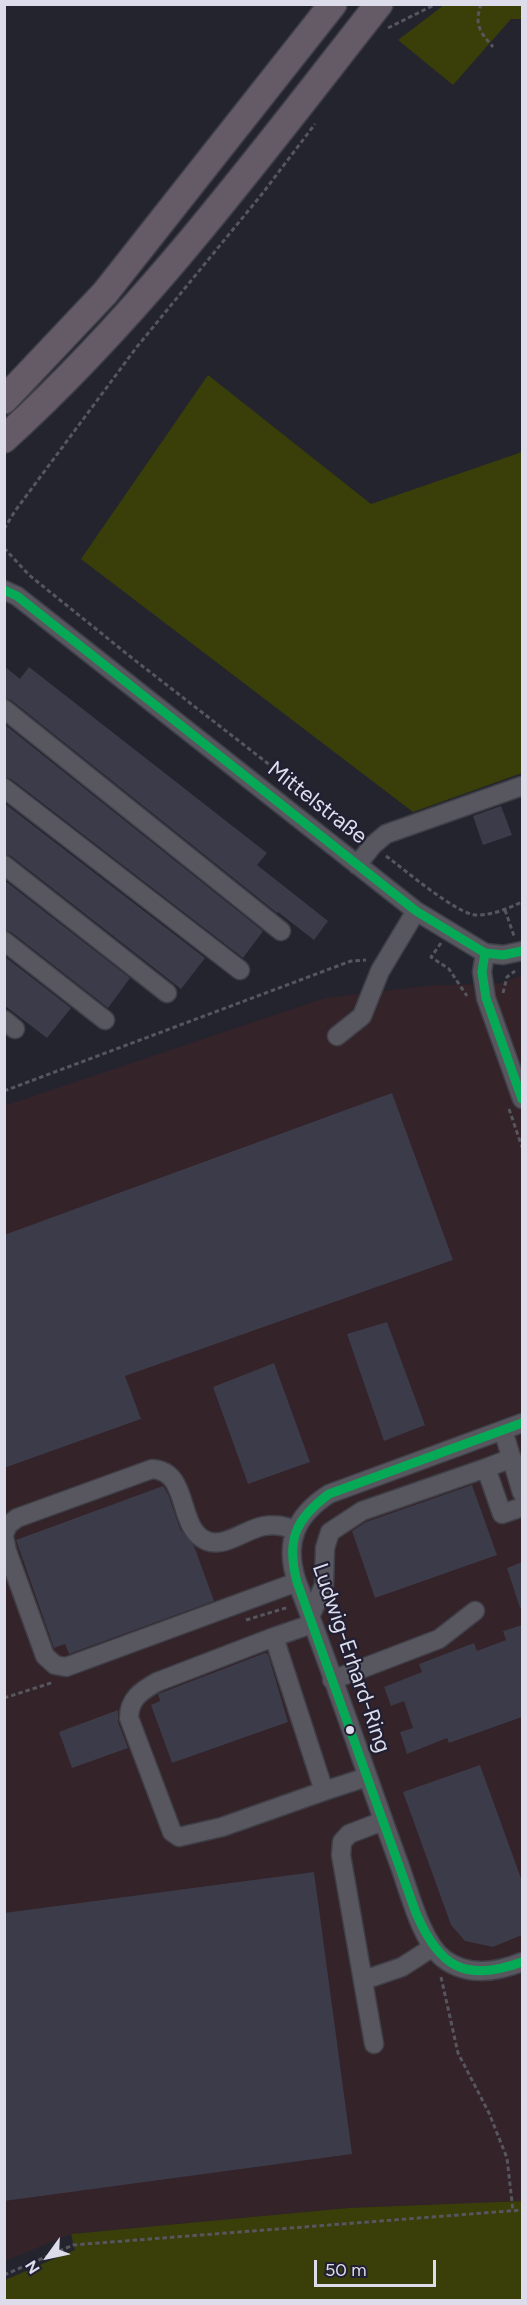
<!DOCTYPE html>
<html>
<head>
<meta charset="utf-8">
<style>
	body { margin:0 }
	#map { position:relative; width:527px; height:2305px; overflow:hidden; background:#24242f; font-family:Figtree,sans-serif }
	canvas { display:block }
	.frame { position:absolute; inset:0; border:6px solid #dddcea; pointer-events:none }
	.north { position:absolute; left:18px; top:2227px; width:60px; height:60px; -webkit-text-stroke:4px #211f33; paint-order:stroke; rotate:237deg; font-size:16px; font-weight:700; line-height:24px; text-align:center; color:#dddcea }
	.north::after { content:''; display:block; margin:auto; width:21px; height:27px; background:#dddcea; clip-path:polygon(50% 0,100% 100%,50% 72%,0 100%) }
	.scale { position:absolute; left:314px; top:2260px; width:122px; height:27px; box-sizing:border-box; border:3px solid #dddcea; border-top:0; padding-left:8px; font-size:18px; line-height:21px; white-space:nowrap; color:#dddcea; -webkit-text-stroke:4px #211f33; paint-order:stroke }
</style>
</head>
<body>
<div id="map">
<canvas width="527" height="2305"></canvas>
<div class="frame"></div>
<div class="north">N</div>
<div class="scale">50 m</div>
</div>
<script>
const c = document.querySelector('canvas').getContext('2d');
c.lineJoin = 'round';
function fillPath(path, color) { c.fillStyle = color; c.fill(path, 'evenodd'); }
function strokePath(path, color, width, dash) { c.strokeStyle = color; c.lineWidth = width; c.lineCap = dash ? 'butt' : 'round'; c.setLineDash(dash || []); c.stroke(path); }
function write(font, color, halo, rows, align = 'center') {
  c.font = font + ' Figtree,sans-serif'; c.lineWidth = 4.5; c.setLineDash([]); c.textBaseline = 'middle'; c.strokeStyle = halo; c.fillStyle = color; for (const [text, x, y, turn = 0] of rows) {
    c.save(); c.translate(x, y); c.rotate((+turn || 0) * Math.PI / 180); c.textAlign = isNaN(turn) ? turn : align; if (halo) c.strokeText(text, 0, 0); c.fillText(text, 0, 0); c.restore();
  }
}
fillPath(new Path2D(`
	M522,975V2201L348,2208L71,2234L5,2261L4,1106L325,998L426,986L501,983Z`), '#342328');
fillPath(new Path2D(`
	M444,5H522V19H511L453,85L398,40Z
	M208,375L371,504L522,452V773L413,812L81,559Z
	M522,2201V2300H5V2280L75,2250L71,2234L348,2208Z`), '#3a3e09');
fillPath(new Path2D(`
	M4,666L20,679L29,667L267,853L257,865L328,921L314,940L278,912L277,913L11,700L4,698Z
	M4,724L263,931L243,958L11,779L4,777Z
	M4,803L205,958L181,989L11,856L4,854Z
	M501,806L512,835L483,845L473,816Z
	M4,880L130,978L108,1008L11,932L4,930Z
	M4,956L71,1008L47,1038L4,1005Z
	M392,1093L453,1260L125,1376L141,1419L4,1468V1235Z
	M387,1322L425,1425L384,1441L347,1334Z
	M274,1363L310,1462L248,1484L213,1387Z
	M472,1485L497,1555L375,1598L352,1531L366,1522Z
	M163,1486L168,1494L180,1529L194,1546L214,1601L69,1654L65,1644L54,1648L16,1540Z
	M522,1562V1608H520L507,1568Z
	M522,1625V1717L449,1743L447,1738L407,1754L400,1732L413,1728L404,1701L391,1706L384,1687L422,1672L419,1664L474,1643L477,1651L506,1640L503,1631Z
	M265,1653L268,1654L288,1722L172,1763L151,1705L160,1701L158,1694Z
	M118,1710V1722L128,1748L72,1768L59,1732Z
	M480,1765L522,1881V1935L493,1947L465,1941L451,1925L403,1792Z
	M314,1872L352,2154L4,2201V1913Z`), '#3c3b49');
const minor = new Path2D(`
	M4,590L17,596L416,911L485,953L503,955L522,951
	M4,709L281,931
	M4,788L240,970
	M4,865L167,993
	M357,865L373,845L386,834L522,786
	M4,941L105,1020
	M485,953L482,972L486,998L522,1099
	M4,1020L15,1029
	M337,1036L362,1016L380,971L416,911
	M522,1423L329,1494C295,1516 284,1543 297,1582C333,1674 364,1768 398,1861C408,1887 421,1942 444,1959C468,1977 497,1972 522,1962
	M503,1430L522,1493
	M512,1458L486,1468L502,1514L522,1507
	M4,1534L8,1525L17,1518L152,1469C191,1471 176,1529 207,1541C225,1548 246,1529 264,1526C276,1524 284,1526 295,1530
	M4,1537L7,1551L45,1656L55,1665L66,1667L297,1582
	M310,1617L324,1585L325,1548L330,1532L362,1511L486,1468
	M312,1624L274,1637L324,1791L367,1777
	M274,1637L157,1682C141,1691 129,1699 129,1718L172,1832L179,1837L222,1827L324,1791
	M332,1680L439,1639L475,1611
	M364,1980L402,1967L433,1947
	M374,2044L341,1855L342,1842L349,1834L383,1821`);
const highway = new Path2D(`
	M4,400L105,293L333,4
	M4,439C146,310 261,154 379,4`);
strokePath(minor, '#3f3f48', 21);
strokePath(highway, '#3f3f48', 30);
strokePath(new Path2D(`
	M481,4C474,25 480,32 493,47
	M388,28L436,4
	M4,529L15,511L136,348L262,194L315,124
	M4,548L29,575L132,658L360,835
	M386,856C404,869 457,915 477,915C494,915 508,908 522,902
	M505,910L514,936
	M441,943L431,957L449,969L467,996
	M503,993L507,977L515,971
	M4,1091L351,961L366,960
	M509,1109L522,1147
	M246,1620L289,1607
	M4,1698L54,1682
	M441,1977L458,2053L489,2113L507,2158L513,2211
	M4,2275L73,2245L522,2210`), '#57565f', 3, [4.5, 3]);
strokePath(minor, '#58575f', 18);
strokePath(highway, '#655b66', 27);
strokePath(new Path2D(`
	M4,590L17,596L416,911L485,953L503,955L522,951
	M485,953L482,972L486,998L522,1099
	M522,1423L329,1494C295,1519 286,1541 297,1582L416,1913C439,1967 465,1983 522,1962`), '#06aa56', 9);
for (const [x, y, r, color] of [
	[350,1730,5,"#dddcea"]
]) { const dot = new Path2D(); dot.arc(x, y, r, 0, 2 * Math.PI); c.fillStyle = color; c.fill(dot); strokePath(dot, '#211f33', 2); }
write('22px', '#dddcea', '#211f33', [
	["Mittelstraße",317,803,38],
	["Ludwig-Erhard-Ring",351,1658,71]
]);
</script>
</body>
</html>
